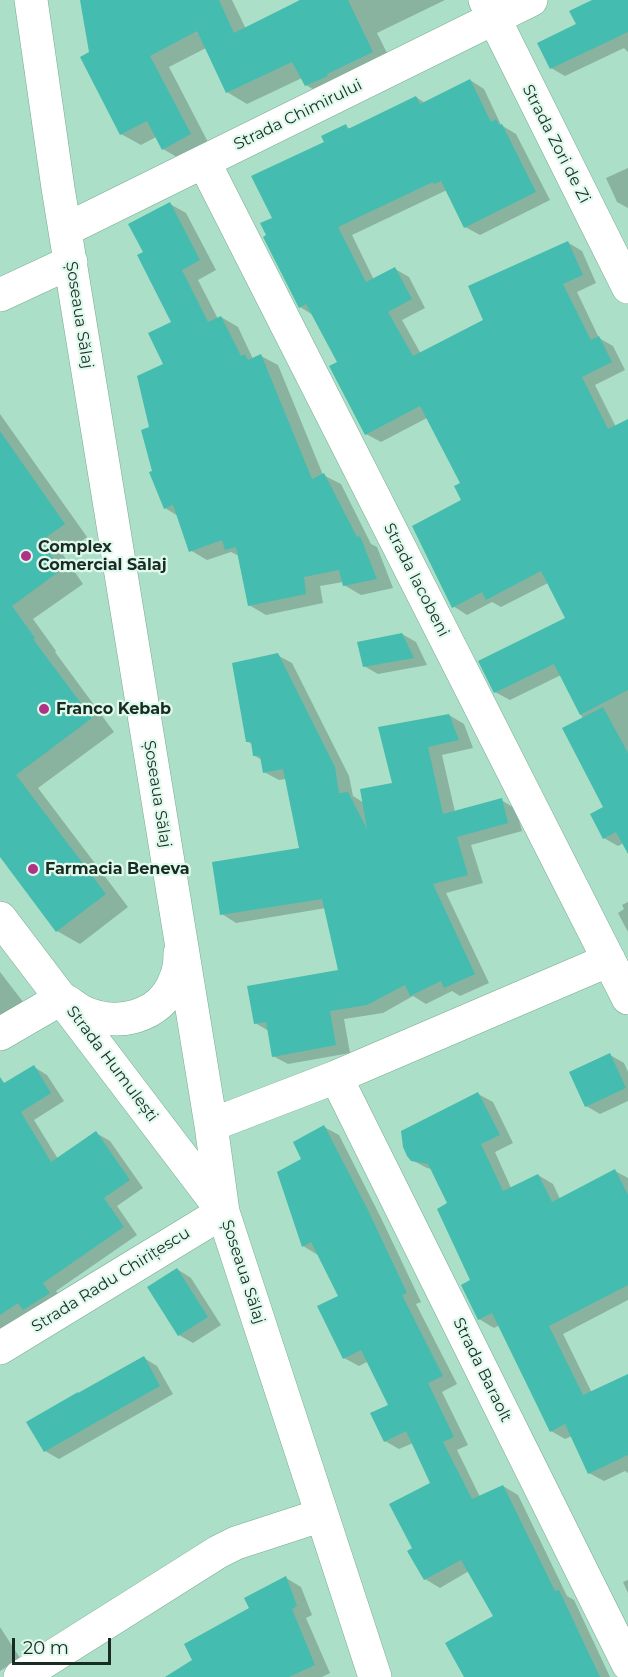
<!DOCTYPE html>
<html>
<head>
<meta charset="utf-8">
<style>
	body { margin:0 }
	#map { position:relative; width:628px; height:1677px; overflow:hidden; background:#acdfc7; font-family:Montserrat,sans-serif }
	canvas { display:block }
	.scale { position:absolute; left:12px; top:1638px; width:99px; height:27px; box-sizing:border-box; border:3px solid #182c23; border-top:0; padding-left:8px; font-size:18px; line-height:21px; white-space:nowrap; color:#182c23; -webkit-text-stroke:4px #e0f9ed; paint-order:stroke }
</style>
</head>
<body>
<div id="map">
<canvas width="628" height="1677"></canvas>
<div class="scale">20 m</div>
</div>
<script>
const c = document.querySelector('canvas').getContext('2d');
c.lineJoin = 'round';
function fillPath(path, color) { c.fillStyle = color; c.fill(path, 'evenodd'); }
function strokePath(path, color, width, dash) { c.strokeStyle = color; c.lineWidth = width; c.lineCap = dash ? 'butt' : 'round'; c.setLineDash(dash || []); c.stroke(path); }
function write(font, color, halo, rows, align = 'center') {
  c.font = font + ' Montserrat,sans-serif'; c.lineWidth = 4.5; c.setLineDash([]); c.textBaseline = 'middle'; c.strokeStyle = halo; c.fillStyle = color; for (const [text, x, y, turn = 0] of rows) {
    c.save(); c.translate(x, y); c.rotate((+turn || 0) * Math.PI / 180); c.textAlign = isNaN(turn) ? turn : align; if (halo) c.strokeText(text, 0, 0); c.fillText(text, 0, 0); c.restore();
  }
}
fillPath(new Path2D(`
	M81,0H232L246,29L300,0H445L377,33L392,63L326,97L306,85L302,78L247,104L227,92L206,48L169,67L210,146L182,160L163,149L156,137L141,145L121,134L90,53Z
	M601,0H628V52L624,48L565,76L551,68Z
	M470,80L484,89L501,125L516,134L550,200L480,235L465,227L447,190L352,235L374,280L395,269L409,277L425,308L402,320L421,354L485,321L567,242L582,251L596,283L577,292L599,338L613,346L625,370L595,385L616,427L628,421V841L618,846L604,838L605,808L583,719L561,675L510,700L495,692L567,619L548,583L501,607L492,602L467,615L453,606L463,500L462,484L427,418L381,442L366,434L339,362L313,315L300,307L268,236L274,218L326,142L345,126L351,129L416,97L425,103Z
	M628,168V208L617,202L606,178Z
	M170,204L186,213L216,270L198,280L218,319L221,317L238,327L253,359L261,356L278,365L323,475L341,484L371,544L377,547L393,588L361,595L344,585L343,582L320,586L323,603L266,615L249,605L239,556L231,552L207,560L190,550L178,516L165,508L153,472L151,428L173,323L145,253Z
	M0,414L87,537L63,555L83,584L33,619L56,651L55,652L114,732L38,788L128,907L80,944L57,931L0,855Z
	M402,634L416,642L427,665L378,674L364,666Z
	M277,655L292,663L349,776L353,796L364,803L394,784L449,715L464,724L473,748L442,755L455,812L501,800L516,809L522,831L471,845L483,883L446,893L489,983L460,996L452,991L426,1004L413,996L383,1013L344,1019L350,1053L288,1064L273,1056L269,1031L255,1023L340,971L326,908L236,923L222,914L301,849L286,779L279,780L264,772L262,760L255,756L253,745L247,741Z
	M628,902V932L618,913L624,909L622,905Z
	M0,972L27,1007L0,1028Z
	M610,1055L624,1063L628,1072V1101L600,1114L586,1106Z
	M34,1067L47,1075L64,1101L34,1120L58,1159L96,1133L110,1141L143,1188L117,1206L137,1235L56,1291L62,1301L0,1331V1087Z
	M478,1094L493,1102L513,1143L495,1152L511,1188L538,1175L553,1184L560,1199L615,1171L628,1178V1300L563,1334L592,1393L628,1376V1473L625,1471L604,1481L589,1473L572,1436L565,1439L551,1431L500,1325L494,1328L479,1319L472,1281L450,1204L432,1169L427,1168L412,1160Z
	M324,1127L339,1135L382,1220L421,1302L416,1304L457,1384L442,1392L468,1445L457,1450L480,1497L503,1486L518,1495L567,1596L574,1600L610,1677H465L495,1617L469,1571L440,1588L425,1579L414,1549L432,1483L413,1443L399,1449L385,1441L390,1406L369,1361L359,1366L344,1358L340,1297L318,1255L303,1246V1160Z
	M177,1269L191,1278L221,1325L193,1343L179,1335Z
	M144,1358L157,1366L173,1394L59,1459L45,1451Z
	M286,1578L301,1587L312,1615L306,1618L330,1673L322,1677H168L194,1660Z
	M628,1580V1593L623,1582Z
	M0,1627L20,1658L0,1671Z`), '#0003');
fillPath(new Path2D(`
	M80,0H219L234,33L300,0H348L373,52L327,74L328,76L305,86L292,62L226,93L197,31L150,56L191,134L162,150L147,121L120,135L80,57L89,52Z
	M592,0H628V32L550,69L537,43L576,24L569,11Z
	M470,79L491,122L496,119L499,125L502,124L536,192L464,228L441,181L434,184L433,182L338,227L366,282L395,267L412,299L388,312L413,356L483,320L468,286L568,241L583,275L563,284L591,340L599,336L612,362L582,377L608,429L628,419V690L580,715L554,664L494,693L478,661L565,618L541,571L486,600L482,592L452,608L412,526L461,500L454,486L460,483L420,406L365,435L329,366L337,362L306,304L299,308L263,237L266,235L260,223L272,218L251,176L324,142L321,136L346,124L348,129L416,96L420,104Z
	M170,202L200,260L182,270L208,322L221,316L241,356L245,354L248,360L261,354L312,479L324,473L357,537L360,536L377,579L343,586L339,570L304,577L306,594L248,606L236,547L225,550L222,540L189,552L173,505L164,509L149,472L152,471L141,430L149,427L137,376L163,364L148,333L171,322L137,255L143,252L128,224Z
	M0,431L65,524L41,541L61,570L12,606L35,638L33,639L92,718L16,775L106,894L56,932L0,857Z
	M402,633L414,658L363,667L357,642Z
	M278,653L335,767L339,793L348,792L367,829L360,789L392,783L378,727L449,714L459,740L428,747L443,814L502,798L508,823L457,837L468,875L433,884L475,974L444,988L441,981L410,996L405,985L367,1005L330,1011L336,1045L272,1057L266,1022L254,1024L247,986L338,970L322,899L220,915L212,862L299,848L283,769L263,773L260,756H253L251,742H246L232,663Z
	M603,707L628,753V854L616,832L603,839L590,814L603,807L562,728Z
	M610,1053L626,1088L585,1107L569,1072Z
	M34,1065L51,1093L21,1112L51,1162L96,1131L130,1180L104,1198L124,1227L43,1283L50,1293L23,1310L18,1303L0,1315V1077L4,1083Z
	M478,1092L500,1135L481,1144L503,1191L538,1174L552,1202L615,1169L628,1195V1285L549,1326L583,1395L628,1374V1455L588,1474L565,1424L550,1432L492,1313L478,1320L461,1285L470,1280L437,1209L447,1203L428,1164L411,1161L407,1156L403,1147L401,1131Z
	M324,1125L368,1210L407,1293L402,1295L443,1376L428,1383L454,1437L443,1442L472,1499L503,1485L555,1591L559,1590L600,1677H464L445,1643L493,1616L461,1560L424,1580L407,1551L412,1548L389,1504L430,1483L406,1431L384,1442L370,1413L388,1405L361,1350L343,1359L317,1306L338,1296L311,1242L302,1247L277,1172L301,1159L293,1142Z
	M177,1268L208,1317L178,1336L147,1287Z
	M144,1356L160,1386L44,1452L26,1422L78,1392V1393Z
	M286,1576L297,1606L292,1609L315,1665L289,1677H165L192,1660L184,1644L249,1608L244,1598Z`), '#44bcaf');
const minor = new Path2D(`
	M31,0L58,188L211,1125L223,1212L375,1677
	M485,0L628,287
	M204,162L628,998
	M65,230L531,0
	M0,295L71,262
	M0,918L222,1210
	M66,1001C71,1004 76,1008 81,1011C116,1028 161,1018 175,980C179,972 180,962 180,953
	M0,1034L62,998
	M336,1077L628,1664
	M211,1125L336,1077L609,960
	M0,1348L223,1212
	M20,1677L218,1552L236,1543L322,1515`);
strokePath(minor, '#78aa94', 34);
strokePath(minor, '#fff', 33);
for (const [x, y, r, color] of [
	[26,556,6,"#af3384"],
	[44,709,6,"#af3384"],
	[33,869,6,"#af3384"]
]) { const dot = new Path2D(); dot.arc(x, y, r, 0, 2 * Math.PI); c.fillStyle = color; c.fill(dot); strokePath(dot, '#e0f9ed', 2); }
write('16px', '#182c23', '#e0f9ed', [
	["Strada Chimirului",298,115,-26],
	["Strada Zori de Zi",556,144,63],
	["Șoseaua Sălaj",79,315,81],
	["Strada Iacobeni",416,580,63],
	["Șoseaua Sălaj",157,794,81],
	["Strada Humulești",112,1064,53],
	["Șoseaua Sălaj",243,1272,72],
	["Strada Radu Chirițescu",111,1280,-32],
	["Strada Baraolt",482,1370,64]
]);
write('bold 16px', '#182c23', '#e0f9ed', [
	["Complex",38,547],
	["Comercial Sălaj",38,565],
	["Franco Kebab",56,709],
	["Farmacia Beneva",45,869]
], 'left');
</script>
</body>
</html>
